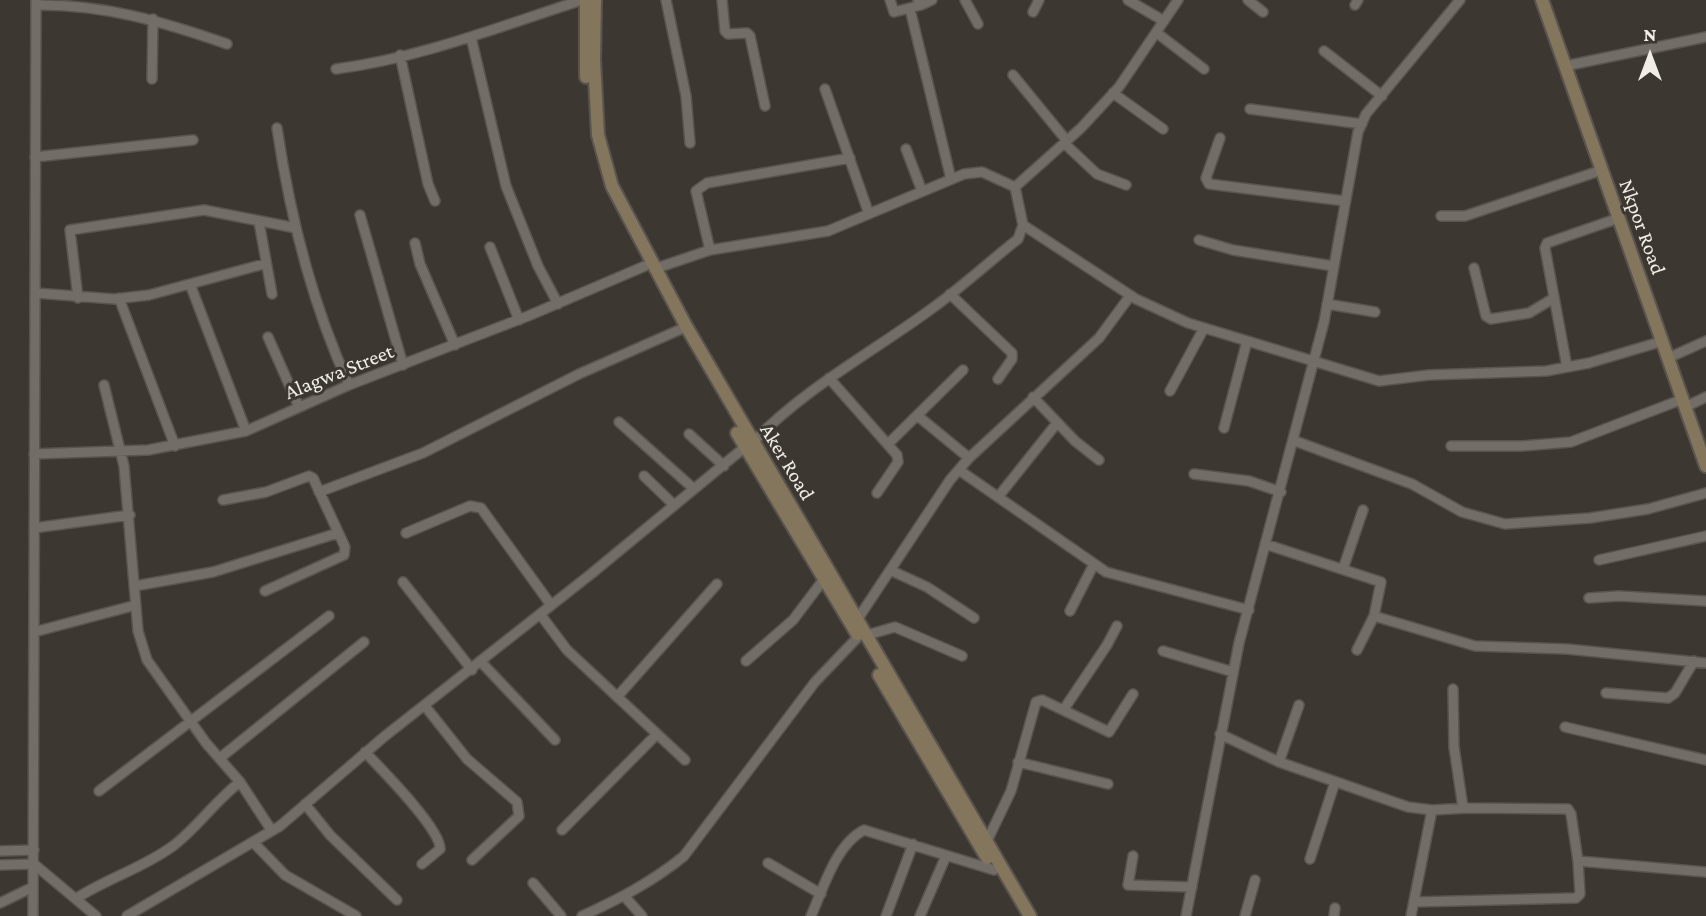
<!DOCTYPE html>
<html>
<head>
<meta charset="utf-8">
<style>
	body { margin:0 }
	#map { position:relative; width:1706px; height:916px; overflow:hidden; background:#3c3731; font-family:"Crimson Pro",serif }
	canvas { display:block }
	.north { position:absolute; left:1615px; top:21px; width:70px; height:70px; -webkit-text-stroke:5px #3c3731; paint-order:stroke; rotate:0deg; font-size:19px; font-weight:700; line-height:28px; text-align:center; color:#f1eeea }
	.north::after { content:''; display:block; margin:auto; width:24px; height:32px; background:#f1eeea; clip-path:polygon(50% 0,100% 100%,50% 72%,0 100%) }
</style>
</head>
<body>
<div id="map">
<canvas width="1706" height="916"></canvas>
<div class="north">N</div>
</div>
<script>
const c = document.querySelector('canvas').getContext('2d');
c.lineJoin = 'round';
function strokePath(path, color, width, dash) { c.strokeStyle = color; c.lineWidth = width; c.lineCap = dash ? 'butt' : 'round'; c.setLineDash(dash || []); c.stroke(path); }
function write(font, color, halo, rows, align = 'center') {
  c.font = font + ' "Crimson Pro",serif'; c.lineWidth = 6; c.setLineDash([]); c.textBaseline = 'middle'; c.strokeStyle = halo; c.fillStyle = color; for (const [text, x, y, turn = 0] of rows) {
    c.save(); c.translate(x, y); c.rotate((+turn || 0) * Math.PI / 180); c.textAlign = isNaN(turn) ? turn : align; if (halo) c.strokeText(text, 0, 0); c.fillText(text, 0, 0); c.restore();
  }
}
const street = new Path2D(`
	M666,0L686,96L690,143
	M722,0L725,31L728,34L747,33L750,36L765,106
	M890,0L894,12L921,5L918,0
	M965,0L978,24
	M1128,0L1164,21
	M1248,0L1263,12
	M36,5C103,4 164,22 227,44
	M921,5L932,0
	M1355,5L1358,0
	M910,9L951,179
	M1033,12L1039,0
	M1157,33L1204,69
	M471,37L506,186L538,266L558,304
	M1324,51L1382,96
	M400,55L428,184L435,201
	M1565,66L1706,37
	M336,69C421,58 501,26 582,0
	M1013,75L1067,141
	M152,79L153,19
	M825,89L869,214
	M1113,93L1163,129
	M1250,109L1362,124
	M277,128C290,216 312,304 349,385
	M1220,138L1206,178L1209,184L1345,201
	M1064,143L1097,174L1126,185
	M906,149L922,191
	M35,157L193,140
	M1015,187L1081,128L1119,87L1178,0
	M360,215L403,365
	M1441,216H1465L1602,170
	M259,222L272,294
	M1023,225L1136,299L1188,323L1379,381L1429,375L1546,371L1589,363L1663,341
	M1199,240L1233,250L1333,266
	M415,243L420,264L455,345
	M490,247L519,320
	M710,250L696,191L707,183L850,158
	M1474,268L1486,316L1491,319L1529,313L1554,298
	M654,269L710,250L828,231L964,174L982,172L1015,187L1023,225L1018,239C990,261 963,286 934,307C873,352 806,387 753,442
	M190,284L246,431
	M35,293L114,299L149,295L264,264
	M950,294L1012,353V359L998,379
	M78,298L70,230L204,210L296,228
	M119,298L175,446
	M1327,304L1375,312
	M268,337L299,407
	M1668,358L1706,341
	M1567,367L1545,248L1547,243L1619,218
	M829,378L897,455L898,462L877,493
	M104,385L124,466L138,631L147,660L206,743L240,782L272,831
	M1170,391L1204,328
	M1033,397L1075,441L1099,460
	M1685,407L1706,397
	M918,416L969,458
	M619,422L694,489
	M1224,428L1247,341
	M689,434L724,466
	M1295,441L1412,484L1462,512L1505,524L1590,518L1648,509L1706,493
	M888,444L963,370
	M1451,446H1522L1571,442L1683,399
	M34,454L148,450L246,431L349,385L528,316L645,266
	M959,470L1106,572L1249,610
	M1194,474L1249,481L1281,492
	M644,476L674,505
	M319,492L423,453L579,374L679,330
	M998,497L1057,423
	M223,500L266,492L309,476L313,478L345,547L344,555L265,591
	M34,528L130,515
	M406,533L470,506L481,508L551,605
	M1268,545L1381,582L1374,616L1357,650
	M1599,560L1706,536
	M1343,569L1363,510
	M892,571L927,587L974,618
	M403,582L472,670
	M135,586L213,572L338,533
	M1589,598L1619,596L1706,601
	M1070,611L1094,564
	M540,614L567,650L685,760
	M1374,616L1475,646L1567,649L1706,663
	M857,620L950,480L969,458L1099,338L1130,296
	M34,632L136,605
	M867,635L895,627L962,656
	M1163,651L1233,672
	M746,661L793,620L824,579
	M481,662L555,740
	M1453,689L1454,747L1463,808
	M1606,693L1668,698L1675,693L1694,661
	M617,697L717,584
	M425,706L467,759L517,802L519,816L472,860
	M1064,709L1107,645L1117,626
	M1565,727L1706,760
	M1220,734L1279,762L1408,807L1432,810L1468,808L1568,809L1571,814L1578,861L1706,872
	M365,752C381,769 441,829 440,849L422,864
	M220,758L364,642
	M1018,762L1108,784
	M1279,762L1299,705
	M99,791L329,616
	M305,804L330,835L397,900
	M562,830L657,734
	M987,841L1011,791L1036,702L1042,700L1109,732L1133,694
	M253,842L285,875L356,916
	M0,851L34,850
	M1133,856L1128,885L1192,887
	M1310,859L1335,782
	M768,863L821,894
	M0,865L34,864L96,916
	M533,883L561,916
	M625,897L642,916
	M77,898C108,878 143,868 173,846C197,828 215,801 240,782
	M1414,902L1576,898L1580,894L1578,861
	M0,903L33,887
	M33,916L36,0
	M127,916L280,826L385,736L591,574L745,447
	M582,916C619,899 652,882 684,856L815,682L858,637
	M811,916C823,889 836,844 864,830L994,870
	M886,916L913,844
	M920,916L946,856
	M1186,916L1239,643L1324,322L1358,132L1366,114L1460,0
	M1245,916L1255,880
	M1334,916L1335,908
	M1411,916L1432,810`);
const secondary = new Path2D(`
	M595,0L594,60L598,135L612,186L686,326L1030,916
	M1542,0L1706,466
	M586,77V0
	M737,433L857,634
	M879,675L987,858`);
strokePath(street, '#59544f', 12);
strokePath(secondary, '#59544f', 16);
strokePath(street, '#736d67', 9);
strokePath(secondary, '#83765c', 12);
write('21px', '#f1eeea', '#3c3731', [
	["Nkpor Road",1642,227,70],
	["Alagwa Street",339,372,-22],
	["Aker Road",787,462,59]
]);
</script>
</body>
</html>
